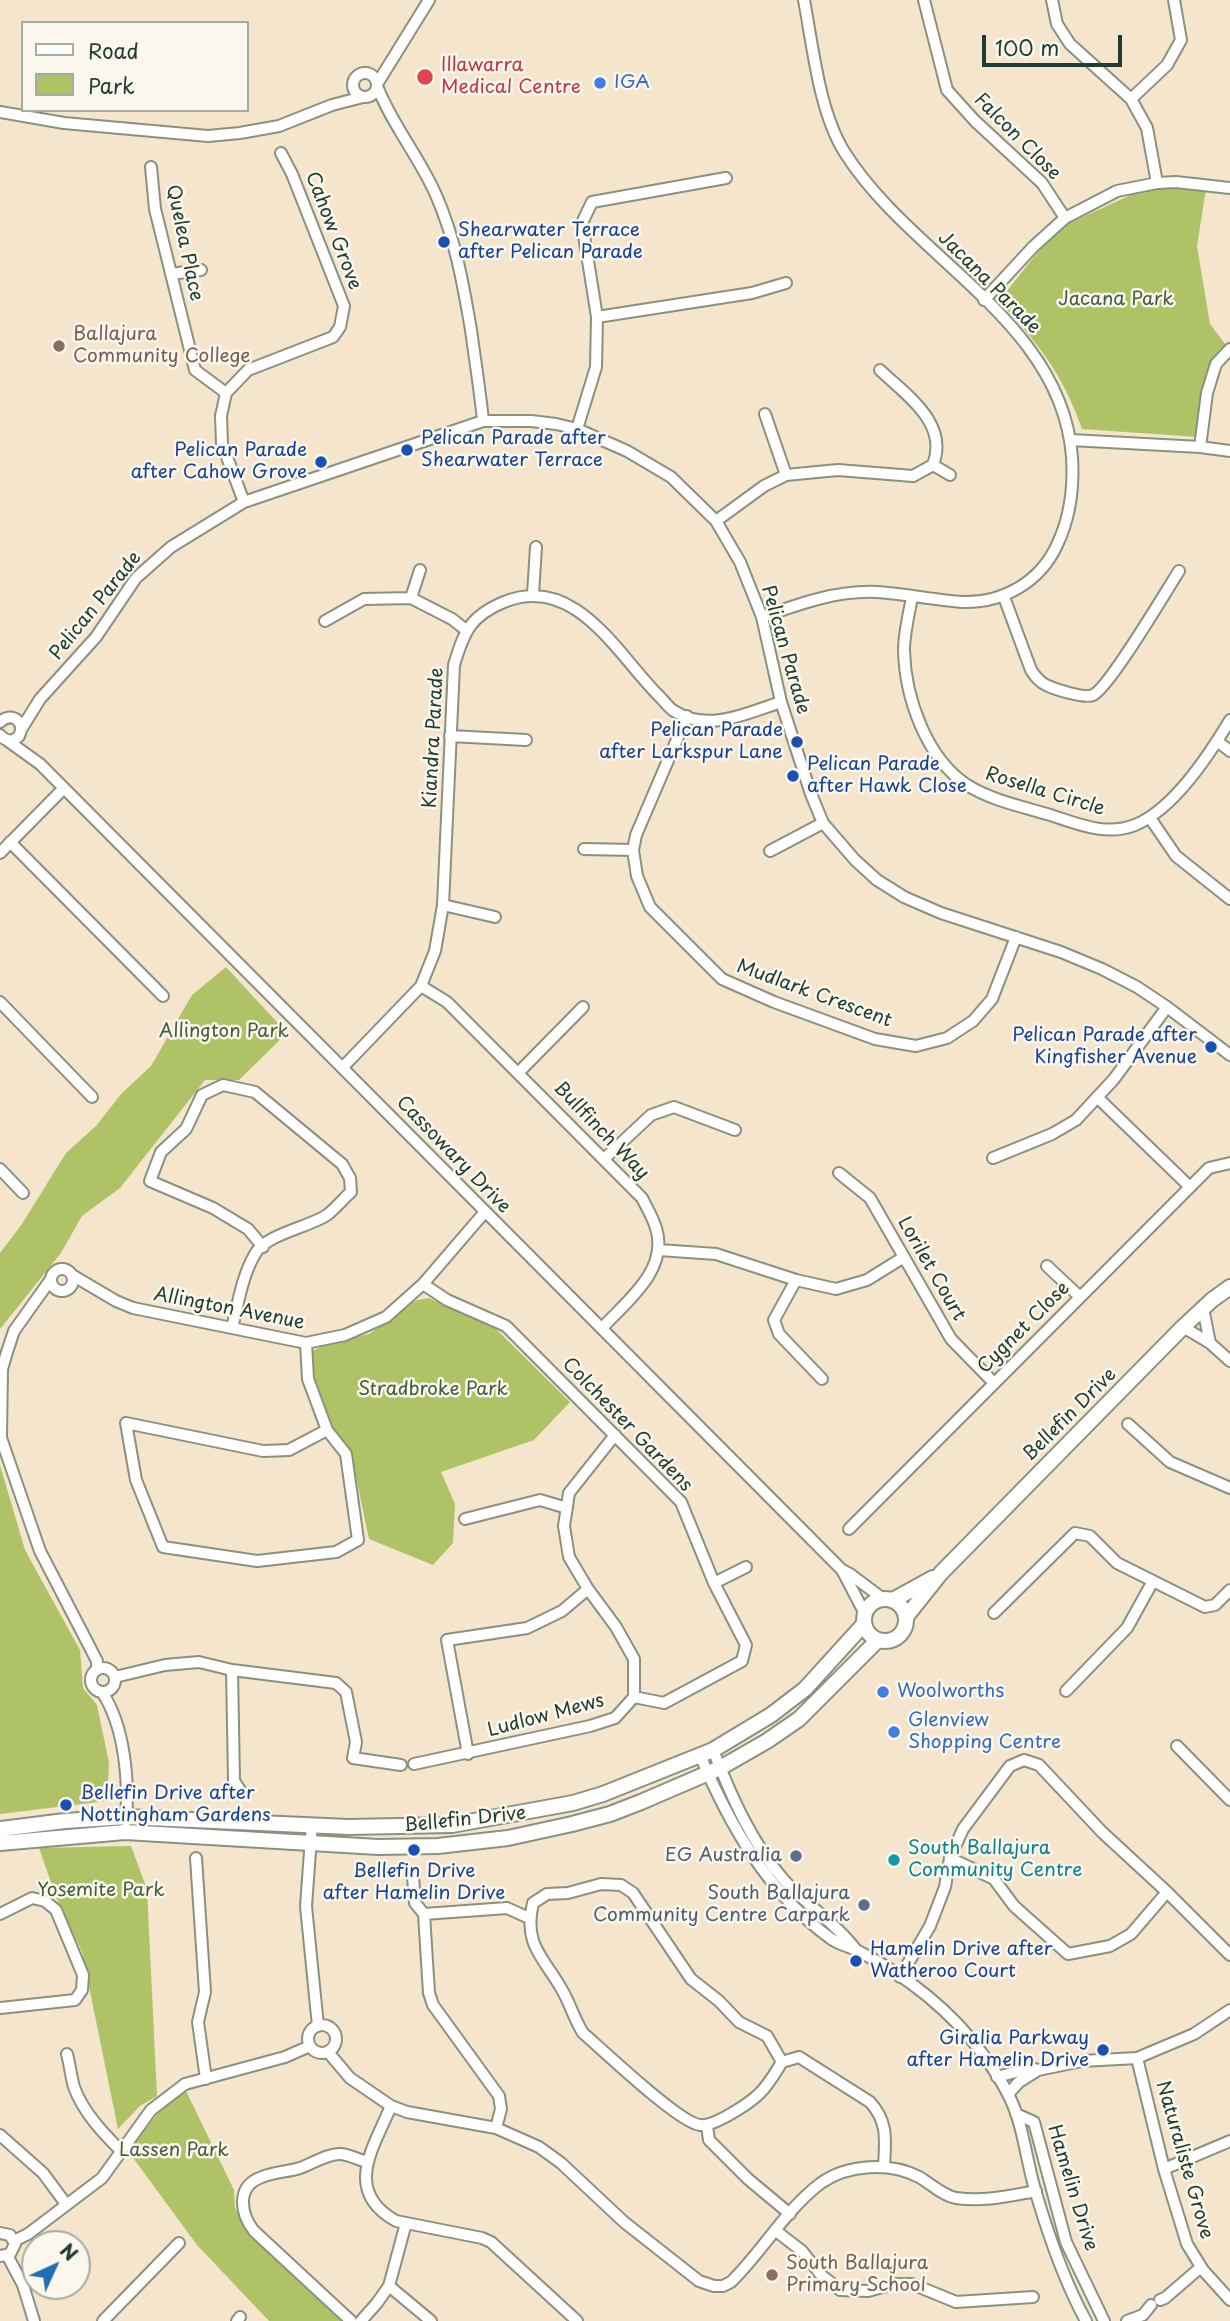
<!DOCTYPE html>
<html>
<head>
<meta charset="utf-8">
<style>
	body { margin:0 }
	#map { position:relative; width:1230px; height:2321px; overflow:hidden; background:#f5e5cd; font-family:"Playpen Sans",sans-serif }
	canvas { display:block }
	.legend { position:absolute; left:21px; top:21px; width:228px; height:91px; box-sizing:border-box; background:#fbf7ec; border:2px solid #a3ada2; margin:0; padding:9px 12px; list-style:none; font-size:21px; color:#1f3d34 }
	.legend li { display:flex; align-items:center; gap:14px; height:35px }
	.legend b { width:35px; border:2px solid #a3ada2 }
	.north { position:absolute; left:21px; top:2230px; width:70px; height:70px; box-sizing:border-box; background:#fbf7ec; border:2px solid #a3ada2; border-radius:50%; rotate:45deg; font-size:19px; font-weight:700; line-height:28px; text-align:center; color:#1f3d34 }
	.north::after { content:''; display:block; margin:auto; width:24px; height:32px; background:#1f6fb2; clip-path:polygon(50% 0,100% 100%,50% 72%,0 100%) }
	.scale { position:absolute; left:982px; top:35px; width:140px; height:32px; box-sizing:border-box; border:4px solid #1f3d34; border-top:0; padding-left:9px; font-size:21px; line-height:24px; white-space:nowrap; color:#1f3d34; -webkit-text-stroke:5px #fbf7ec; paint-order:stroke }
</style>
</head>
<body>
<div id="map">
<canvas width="1230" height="2321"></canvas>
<ul class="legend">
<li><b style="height:9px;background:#fff"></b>Road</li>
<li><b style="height:19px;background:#afc366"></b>Park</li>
</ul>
<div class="north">N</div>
<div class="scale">100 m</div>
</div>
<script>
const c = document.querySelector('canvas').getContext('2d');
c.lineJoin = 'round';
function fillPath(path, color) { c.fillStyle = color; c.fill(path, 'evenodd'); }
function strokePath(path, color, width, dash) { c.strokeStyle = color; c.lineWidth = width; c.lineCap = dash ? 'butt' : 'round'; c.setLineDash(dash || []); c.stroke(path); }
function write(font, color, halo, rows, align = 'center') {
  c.font = font + ' "Playpen Sans",sans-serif'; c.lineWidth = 5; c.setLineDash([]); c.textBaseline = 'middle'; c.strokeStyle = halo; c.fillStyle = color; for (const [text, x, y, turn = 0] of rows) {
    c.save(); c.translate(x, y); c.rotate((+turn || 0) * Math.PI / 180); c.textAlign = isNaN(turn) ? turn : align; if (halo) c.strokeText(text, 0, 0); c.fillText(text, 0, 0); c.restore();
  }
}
fillPath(new Path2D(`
	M1168,187L1206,189L1197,246L1210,324L1226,345L1212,360L1203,393L1198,437L1082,429C1062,372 1039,345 999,301L1033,258L1063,226L1133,194Z
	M226,967L287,1033L239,1080H205L120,1188L82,1216L61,1253L0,1329V1253L22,1224L66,1153L96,1126L121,1094L151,1066L192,995Z
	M429,1298L496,1329L570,1402L534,1440L441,1472L455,1504L453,1543L433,1565L369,1539L352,1458L334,1429L315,1380L312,1351L327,1344L369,1334L417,1300Z
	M0,1465L25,1550L80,1650L83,1688L97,1705L109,1763L107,1801L0,1814Z
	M131,1846L147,1889L157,2096L140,2106L118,2129L82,1952L56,1897L39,1848Z
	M186,2091L234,2190L235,2208L246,2231L344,2321H269L197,2245L128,2151L162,2108Z`), '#afc366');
const minor = new Path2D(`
	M924,0L947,90L975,121L1042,183L1065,218
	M1052,0L1057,24L1070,44L1131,99L1147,128L1157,183
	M353 85a12 12 0 1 1 24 0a12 12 0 1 1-24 0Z
	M377,84L429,0
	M377,86C392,125 419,156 436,195C455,238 463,283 471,330C475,360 480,390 483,421
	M1131,99L1167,65L1181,40L1174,0
	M0,112L64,123L208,136L240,133L279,126L332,105L363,97
	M151,167L155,209L195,370L226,393
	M171,274L201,270
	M984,300L1033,247L1065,218L1117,191L1157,183L1176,182L1230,188
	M597,317L752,293L786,283
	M765,414L786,475
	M577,429L596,367L597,317L582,223L592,202L726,178
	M1071,440L1200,447L1230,451
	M1200,447L1207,393L1216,364L1230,349
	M933,465L950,475
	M244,502L222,444L221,416L226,393L248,370L333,337L340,327L344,306L292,174L281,153
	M716,521L764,486L786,475L838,470L913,476L933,465C949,423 907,396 880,370
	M533,594L536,547
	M912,597C909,614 904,633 904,650C905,697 926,758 967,785C991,800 1020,806 1047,814C1076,823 1105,837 1135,825C1174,809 1209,755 1230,720
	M1004,597L1031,670C1035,676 1039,682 1046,685C1054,689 1085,699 1093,695C1109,688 1166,591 1179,571
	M411,598L420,570
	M762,617C799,604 837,590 877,592C906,594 935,600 963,602C1003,603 1040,582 1057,545C1070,518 1074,488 1072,457C1062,321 912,259 845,153C819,112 813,47 804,0
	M325,621L364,599L411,598L452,619L466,630
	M687,716L636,835L633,850L637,876L650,907L722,979L774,1002L875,1039L916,1046L947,1038L973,1021L992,999L1016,937
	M0,722C12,711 26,722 19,736C13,742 6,742 0,735
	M22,728L40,699L96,637L136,578L171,547L244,502L483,421H531L556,424L577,429L627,451L671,477L716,521L740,562L762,617L781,702L811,794L823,823L855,860L877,880L904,897L941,913L1061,952L1102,969L1137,987L1167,1007L1230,1055
	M450,736L526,740
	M8,741L40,764L842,1570L865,1614
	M1217,741L1230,751
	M1150,818L1176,856L1230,899
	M10,842L163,996
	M584,849L633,850
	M770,851L823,823
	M0,853L64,788
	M443,905L495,917
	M421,986L447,1002L642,1198C647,1208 653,1218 656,1228C669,1270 627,1301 602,1328
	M0,1002L92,1097
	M343,1067L421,986L435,951L443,905L454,665C464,632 470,616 504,602C575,573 617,654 659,696C664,701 669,708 674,711C708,733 747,713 781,702
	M519,1072L583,1007
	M1097,1097L1190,1187
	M993,1158L1052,1134L1076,1120L1114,1079L1167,1007
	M604,1159L651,1115L674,1107L735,1130
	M0,1169L23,1193
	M839,1173L870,1198L951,1339L994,1383
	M659,1250L716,1254L796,1280L836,1289L867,1280L904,1257
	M1047,1266L1080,1297
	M51 1280a11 11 0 1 1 22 0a11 11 0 1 1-22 0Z
	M72,1275L116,1301L133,1308L306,1343L345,1335L386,1317L423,1284L484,1213
	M51,1279L14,1331L7,1352L2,1369L1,1438L40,1551L97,1661V1669
	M796,1280L774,1320L779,1334L822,1379
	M423,1284L447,1300L506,1326L681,1502L714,1583L746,1645L742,1661L664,1703L634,1697
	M1203,1308L1210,1343
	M1183,1327L1210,1343L1230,1361
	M232,1328C238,1304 242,1276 255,1254C266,1234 307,1228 327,1215C335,1209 343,1199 351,1192L350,1178L342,1164L255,1092L223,1085L202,1095L186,1129L161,1152L150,1181L213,1208L248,1229L263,1247
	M306,1343L308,1379L327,1430L346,1454L358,1540L336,1552L257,1561L163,1547L136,1480L126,1423L263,1451L289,1450L327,1430
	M1128,1424L1170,1462L1230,1488
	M465,1519L540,1500L567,1508
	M849,1529L1209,1168L1230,1163
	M842,1570L850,1574L882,1598
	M714,1583L746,1567
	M994,1613L1075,1533L1090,1536L1117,1563L1205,1607L1215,1605L1230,1590
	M91 1680a12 12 0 1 1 24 0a12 12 0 1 1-24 0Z
	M232,1670L234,1781L242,1793
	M115,1677L165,1665L199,1662L232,1670L336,1683L346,1692L356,1742L353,1758L401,1765
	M1066,1691L1127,1628L1153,1581
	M102,1692C125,1727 129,1780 126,1821
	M1177,1746L1230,1800
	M713,1750C731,1795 751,1842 783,1879C806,1905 836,1923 857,1951
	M468,1754L447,1640L527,1628L562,1611L588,1589
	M700,1755C729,1824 768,1893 830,1938C839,1945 849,1946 858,1951C906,1975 953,2012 984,2056C993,2068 1002,2082 1009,2096C1024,2126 1026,2161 1036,2193C1049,2237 1064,2281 1086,2321
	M414,1764L590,1726L615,1718L634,1697V1659L616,1627L588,1589L569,1557L564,1526L569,1493L615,1435
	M312,1824L306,1906L318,2026
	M196,1858L205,1992L198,2022L206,2079
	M950,1858L994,1879L1014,1906L1068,1954L1110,1946L1131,1934L1167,1892
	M413,1876L415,1903L424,1914
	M0,1914L32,1898L45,1901L56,1910L83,1975L82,1990L75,2000L0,2008
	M900,1977L930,1926L945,1887L950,1858L963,1829L1010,1766L1024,1760L1039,1765L1102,1832L1167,1892L1230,1955
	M308 2039a14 14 0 1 1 28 0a14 14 0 1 1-28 0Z
	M328,2052L350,2078L391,2106L407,2112L496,2128L539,2147L561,2163L624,2222L699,2281L714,2286H723L731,2282C762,2252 786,2209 821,2183C848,2164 890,2162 919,2177C930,2183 943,2196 956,2198C984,2202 1008,2196 1036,2191
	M67,2054C70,2065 71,2077 74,2087C83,2112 103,2133 121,2151
	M1137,2058L1164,2169L1187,2244L1203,2270L1230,2300
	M782,2062C775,2073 769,2084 760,2093C750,2103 714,2127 700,2125C679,2123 604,2051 583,2033C574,2019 570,2003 561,1988C543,1957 523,1944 533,1903L547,1894L568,1893L601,1884L621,1885L633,1893L691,1979L719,2001L739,2022L767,2036L782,2062L799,2057L870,2102C889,2123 885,2141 884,2167
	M997,2077L1031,2068L1038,2070L1082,2061L1137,2058L1194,2034L1230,2010
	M1008,2094L1019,2082L1038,2070
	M391,2106C374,2147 342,2191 396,2221L482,2238L491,2242L577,2321
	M1016,2114L1034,2122L1066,2242L1104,2321
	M707,2126L709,2140L748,2179L790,2214
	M496,2128L501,2109L499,2096L433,2005L429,1993L424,1914L507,1908L529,1918
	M0,2135L43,2173L66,2204
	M1164,2169L1230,2141
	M776,2231L802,2251L821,2275L840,2290L868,2291L894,2284H912L956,2302L1033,2297
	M0,2233L10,2235L15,2244L10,2254L0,2256
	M14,2241L28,2234L102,2178L151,2110L185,2084L285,2057L310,2046
	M7,2255L23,2285L34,2321
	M389,2286L431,2321
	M1160,2300L1165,2298L1201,2267
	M103,2321L179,2243
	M237,2321L240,2317
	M351,2321L254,2231C240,2213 236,2186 262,2177C274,2172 287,2172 300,2168C312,2164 328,2153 341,2154C350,2155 359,2160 367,2162
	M361,2321L377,2303L389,2286L406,2223
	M1127,2321L1143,2315L1151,2305`);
const major = new Path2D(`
	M864 1620a21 21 0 1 1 42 0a21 21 0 1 1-42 0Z
	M893,1600L933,1578
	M906,1617L941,1573L1183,1327L1212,1300L1230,1287
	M0,1829L65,1821L126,1817L348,1827L452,1825L573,1803L603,1794L713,1750L771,1715L805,1689L864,1624
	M0,1843L125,1832L378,1847L438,1846L508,1838L572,1824L610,1814L641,1802L720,1768L767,1741L799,1719L878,1640`);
strokePath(minor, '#8a9180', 14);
strokePath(major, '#8a9180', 18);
strokePath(minor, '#fff', 10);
strokePath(major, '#fff', 14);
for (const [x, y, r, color] of [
	[425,77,9,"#e0444e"],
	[600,83,7,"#3f7fe0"],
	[444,242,7,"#1a4fb4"],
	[59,346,7,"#8d6e63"],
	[407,450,7,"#1a4fb4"],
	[321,462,7,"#1a4fb4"],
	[797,742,7,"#1a4fb4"],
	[793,776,7,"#1a4fb4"],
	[1211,1047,7,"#1a4fb4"],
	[883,1692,7,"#3f7fe0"],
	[894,1732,7,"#3f7fe0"],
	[66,1805,7,"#1a4fb4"],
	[414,1850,7,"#1a4fb4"],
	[796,1856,7,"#5c6f8a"],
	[894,1860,7,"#0f9aa8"],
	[864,1905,7,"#5c6f8a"],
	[856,1961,7,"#1a4fb4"],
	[1103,2050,7,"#1a4fb4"],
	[772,2275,7,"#8d6e63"]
]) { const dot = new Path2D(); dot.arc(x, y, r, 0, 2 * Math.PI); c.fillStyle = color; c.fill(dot); strokePath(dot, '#fbf7ec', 2.5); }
write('19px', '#be3a42', '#fbf7ec', [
	["Illawarra",441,66],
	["Medical Centre",441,88]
], 'left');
write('19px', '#366cbe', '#fbf7ec', [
	["IGA",614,83],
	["Woolworths",897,1692],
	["Glenview",908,1721],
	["Shopping Centre",908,1743]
], 'left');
write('19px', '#1f3d34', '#fbf7ec', [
	["Falcon Close",1017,137,45],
	["Cahow Grove",333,231,69],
	["Quelea Place",184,243,78],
	["Jacana Parade",989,283,45],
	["Pelican Parade",96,606,-51],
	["Pelican Parade",785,650,74],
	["Kiandra Parade",434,738,-87],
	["Rosella Circle",1045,792,17],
	["Mudlark Crescent",814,994,20],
	["Bullfinch Way",601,1131,46],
	["Cassowary Drive",453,1155,46],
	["Lorilet Court",931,1269,60],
	["Allington Avenue",229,1309,11],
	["Cygnet Close",1024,1328,-45],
	["Bellefin Drive",1070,1415,-45],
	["Colchester Gardens",627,1425,46],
	["Ludlow Mews",546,1716,-15],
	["Bellefin Drive",465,1820,-6],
	["Naturaliste Grove",1184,2160,74],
	["Hamelin Drive",1072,2188,73]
]);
write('19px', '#164399', '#fbf7ec', [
	["Shearwater Terrace",458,231],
	["after Pelican Parade",458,253],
	["Pelican Parade after",421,439],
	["Shearwater Terrace",421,461],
	["Pelican Parade",307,451,"right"],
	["after Cahow Grove",307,473,"right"],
	["Pelican Parade",783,731,"right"],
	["after Larkspur Lane",783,753,"right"],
	["Pelican Parade",807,765],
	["after Hawk Close",807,787],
	["Pelican Parade after",1197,1036,"right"],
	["Kingfisher Avenue",1197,1058,"right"],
	["Bellefin Drive after",80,1794],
	["Nottingham Gardens",80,1816],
	["Bellefin Drive",414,1872,"center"],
	["after Hamelin Drive",414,1894,"center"],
	["Hamelin Drive after",870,1950],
	["Watheroo Court",870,1972],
	["Giralia Parkway",1089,2039,"right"],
	["after Hamelin Drive",1089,2061,"right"]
], 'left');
write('19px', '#435e40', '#fbf7ec', [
	["Jacana Park",1116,300],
	["Allington Park",224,1032],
	["Stradbroke Park",433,1390],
	["Yosemite Park",101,1891],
	["Lassen Park",174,2151]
]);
write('19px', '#785e54', '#fbf7ec', [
	["Ballajura",73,335],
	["Community College",73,357],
	["South Ballajura",786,2264],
	["Primary School",786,2286]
], 'left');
write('19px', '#0d838f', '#fbf7ec', [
	["South Ballajura",908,1849],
	["Community Centre",908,1871]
], 'left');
write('19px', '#4e5e75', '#fbf7ec', [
	["EG Australia",782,1856],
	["South Ballajura",850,1894],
	["Community Centre Carpark",850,1916]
], 'right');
</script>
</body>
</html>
